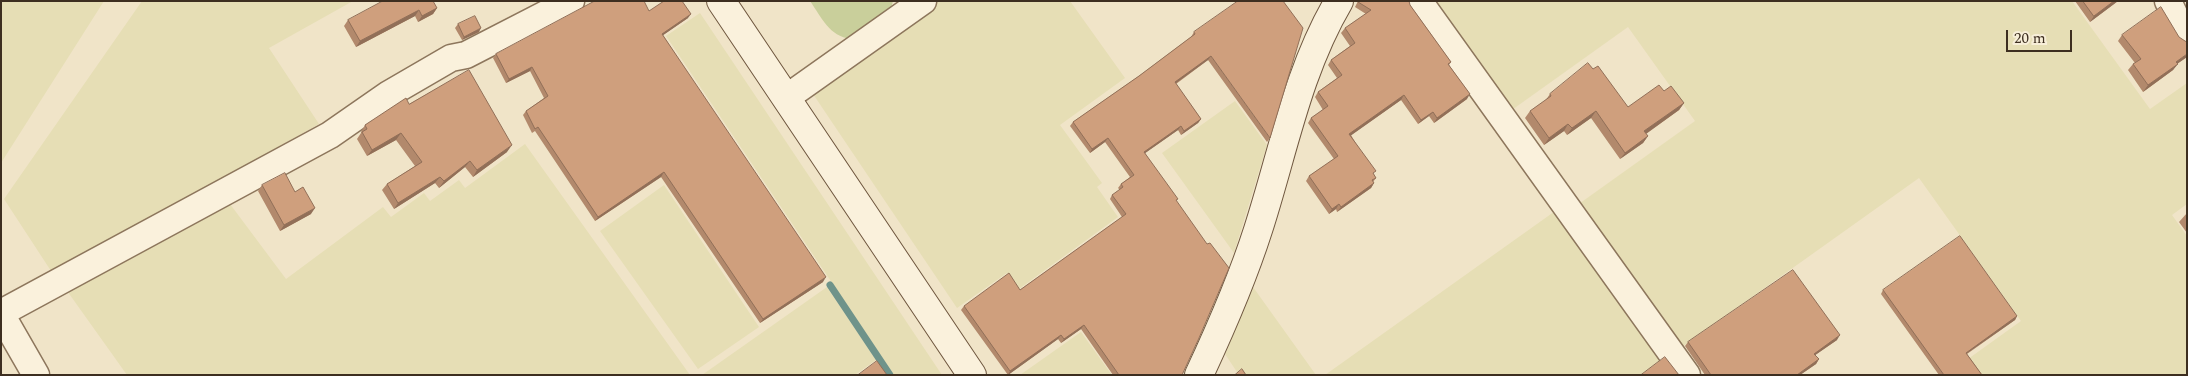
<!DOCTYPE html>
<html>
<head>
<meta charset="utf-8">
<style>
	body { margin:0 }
	#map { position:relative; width:2188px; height:376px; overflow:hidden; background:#f0e4c8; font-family:Spectral,serif }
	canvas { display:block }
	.frame { position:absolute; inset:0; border:2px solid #3d2e20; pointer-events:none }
	.scale { position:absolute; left:2006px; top:30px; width:66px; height:22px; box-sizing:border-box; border:2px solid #3d2e20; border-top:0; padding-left:6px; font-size:15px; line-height:18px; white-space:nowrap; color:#3d2e20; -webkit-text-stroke:4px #f7eed8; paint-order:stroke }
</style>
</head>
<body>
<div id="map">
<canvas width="2188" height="376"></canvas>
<div class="frame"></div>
<div class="scale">20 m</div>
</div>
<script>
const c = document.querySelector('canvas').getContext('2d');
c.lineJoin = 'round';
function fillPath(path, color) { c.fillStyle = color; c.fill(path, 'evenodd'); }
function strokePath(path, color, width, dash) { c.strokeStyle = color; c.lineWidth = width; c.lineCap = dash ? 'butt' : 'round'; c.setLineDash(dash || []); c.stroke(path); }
fillPath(new Path2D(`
	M1,1H104L1,163Z
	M142,1H353L269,48L319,124L53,274L4,199Z
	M937,1H1070L1125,78L1060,125L1102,183L1097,187L1118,217L1019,289L1007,273L957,308L811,91Z
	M1430,1H2072L2150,109L2187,83V204L2172,215L2187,236V375H1979L1968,359L2021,321L1919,178L1679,349L1576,206L1695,121L1628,27L1509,112Z
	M700,13L942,375H894L666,36Z
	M1235,101L1267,145L1234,253L1162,153Z
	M525,144L690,375H127L65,288L227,200L286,279L383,207L391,217L424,193L430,201L459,180L465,188Z
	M664,185L759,327L698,369L600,231Z
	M1558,209L1665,358L1641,375H1325Z
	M827,287L876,360L855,375H702Z
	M1253,287L1316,375H1239L1225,354Z
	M1081,332L1112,375H1020Z`), '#e6deb5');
fillPath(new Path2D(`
	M810,1H893L890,12L851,39C829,36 822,18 810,1Z`), '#c9cf9b');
strokePath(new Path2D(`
	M830,285L890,375`), '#6f938a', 7);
const street = new Path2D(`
	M1419,1L1687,375
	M2168,1L2177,20L2187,34
	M786,98L923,1
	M1,313L330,135L389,94L451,58L466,55L571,1
	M1,314L36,375`);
const secondary = new Path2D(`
	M721,1L972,375
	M1199,375C1221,328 1242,280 1258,230C1283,153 1297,72 1339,1`);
strokePath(street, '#8d765c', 29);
strokePath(secondary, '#6f573f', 30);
strokePath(street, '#faf1dc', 26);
strokePath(secondary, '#faf1dc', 28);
fillPath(new Path2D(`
	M1358,1L1410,5L1451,62L1449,65L1467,99L1434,123L1429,116L1418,124L1401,100L1351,135L1376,178L1373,182L1374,183L1371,188L1337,212L1336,209L1329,214L1306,181L1309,176L1334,159L1308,123L1311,118L1323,110L1315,97L1318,92L1337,78L1328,65L1331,60L1350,46L1341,33L1345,28L1366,14L1355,7Z
	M2075,1H2118L2090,22Z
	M437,8L433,14L418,22L415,16L356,47L344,26L348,20Z
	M649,11L688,18L663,35L823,282L760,323L661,177L595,221L535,131L532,133L523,115L526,111L544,98L530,71L506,83L493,58L496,54Z
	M458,24L479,32L462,40L455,28Z
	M1194,32L1270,138L1267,142L1208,60L1176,84L1201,119L1198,123L1181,135L1178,130L1145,153L1176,201L1182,375H1113L1081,329L1061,343L1058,339L1008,375L961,310L964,306L1020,290L1122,217L1110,199L1112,195L1120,190L1118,188L1121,184L1130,177L1105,142L1090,153L1070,126L1073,122L1139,76L1191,37Z
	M2122,35L2187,57L2177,64L2173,70L2143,92L2128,70L2133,64L2135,63L2118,41Z
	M1593,69L1628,107L1664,91L1684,103L1679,110L1646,134L1648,136L1643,143L1620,159L1591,118L1567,135L1564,131L1544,145L1525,118L1530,111L1545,101L1550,94Z
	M409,104L507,152L473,177L465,167L439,188L435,183L394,209L382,190L387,184L415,166L396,140L367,156L357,139L361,133V132L365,125Z
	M262,185L295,192L311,214L280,231L258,191Z
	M2187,213V233L2179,222Z
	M1883,290L2017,316L2015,320L1967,354L1982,375H1939L1881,294Z
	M1837,340L1815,355L1819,359L1816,364L1800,375H1705L1685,346L1688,342Z`), '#b2896c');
fillPath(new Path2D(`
	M2114,1H2118L2090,22L2094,16Z
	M437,8L433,14L418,22L422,16Z
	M419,10L415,16L356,47L360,41Z
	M691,14L688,18L659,38L662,34Z
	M481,28L479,32L462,40L464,37Z
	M2187,54V57L2171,68L2176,62Z
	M1211,56L1208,60L1172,86L1175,82Z
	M2178,64L2173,70L2143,92L2148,85Z
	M532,67L530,71L506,83L509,79Z
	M1470,94L1467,99L1434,123L1437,118Z
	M1404,95L1401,100L1346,139L1349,134Z
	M1684,103L1679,110L1640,138L1644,131Z
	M1596,111L1591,118L1567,135L1572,128Z
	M1433,112L1429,116L1418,124L1421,120Z
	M1201,119L1198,123L1181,135L1184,131Z
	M1568,124L1564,131L1544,145L1549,138Z
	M1181,126L1178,130L1141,156L1144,152Z
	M401,133L396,140L367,156L372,150Z
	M1648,136L1643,143L1620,159L1625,153Z
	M1108,138L1105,142L1090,153L1092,149Z
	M512,145L507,152L473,177L477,170Z
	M470,161L465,167L439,188L444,181Z
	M664,172L661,177L595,221L598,217Z
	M440,177L435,183L394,209L398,203Z
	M1374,183L1371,188L1337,212L1341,207Z
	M1339,204L1336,209L1329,214L1332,209Z
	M315,208L311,214L280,231L284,225Z
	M826,277L823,282L760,323L763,319Z
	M2017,316L2015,320L1963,356L1966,353Z
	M1084,325L1081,329L1061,343L1064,339Z
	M1061,335L1058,339L1008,375L1010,371Z
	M1840,335L1837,340L1811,358L1814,354Z
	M1819,359L1816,364L1800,375H1797Z`), '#916f58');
const building = new Path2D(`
	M383,1H433L437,8L422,16L419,10L360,41L348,20Z
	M595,1H644L649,11L664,1H682L691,14L662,34L826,277L763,319L664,172L598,217L538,127L535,129L526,111L548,96L532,67L509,79L496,54Z
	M1238,1H1283L1303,28L1270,138L1211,56L1175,82L1201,119L1184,131L1181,126L1144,152L1178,199L1176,200L1207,244L1210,243L1229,268L1199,338L1182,375H1119L1084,325L1064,339L1061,335L1010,371L964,306L1009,273L1020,290L1126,214L1112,195L1123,187L1121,184L1134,175L1108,138L1092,149L1073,122L1139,76L1195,34L1194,32Z
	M1358,1H1409L1410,5L1451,62L1448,64L1470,94L1437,118L1433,112L1421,120L1404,95L1349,134L1376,171L1373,173L1376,178L1372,180L1374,183L1341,207L1339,204L1332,209L1309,176L1338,156L1311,118L1328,106L1318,92L1342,75L1331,60L1355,43L1345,28L1371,10L1358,2Z
	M2083,1H2114L2094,16Z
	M2161,7L2179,37L2185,41L2187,42V54L2176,62L2178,64L2148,85L2133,64L2141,59L2122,35Z
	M475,16L481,28L464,37L458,24Z
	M1588,63L1593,69L1598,66L1628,107L1659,85L1664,91L1671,86L1684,103L1644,131L1648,136L1625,153L1596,111L1572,128L1568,124L1549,138L1530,111L1551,96L1550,94Z
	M469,70L512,145L477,170L470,161L444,181L440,177L398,203L387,184L422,162L401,133L372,150L362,132L367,129L365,125L406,98L409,104Z
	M285,173L295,192L303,187L315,208L284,225L262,185Z
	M1960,236L2017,316L1966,353L1982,375H1944L1883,290Z
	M1793,270L1840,335L1814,354L1819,359L1797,375H1711L1688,342Z
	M1665,357L1679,375H1641Z
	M877,361L887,375H858Z
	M1242,369L1246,375H1235Z`);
fillPath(building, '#cf9f7d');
strokePath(building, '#916f58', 1);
</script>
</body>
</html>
